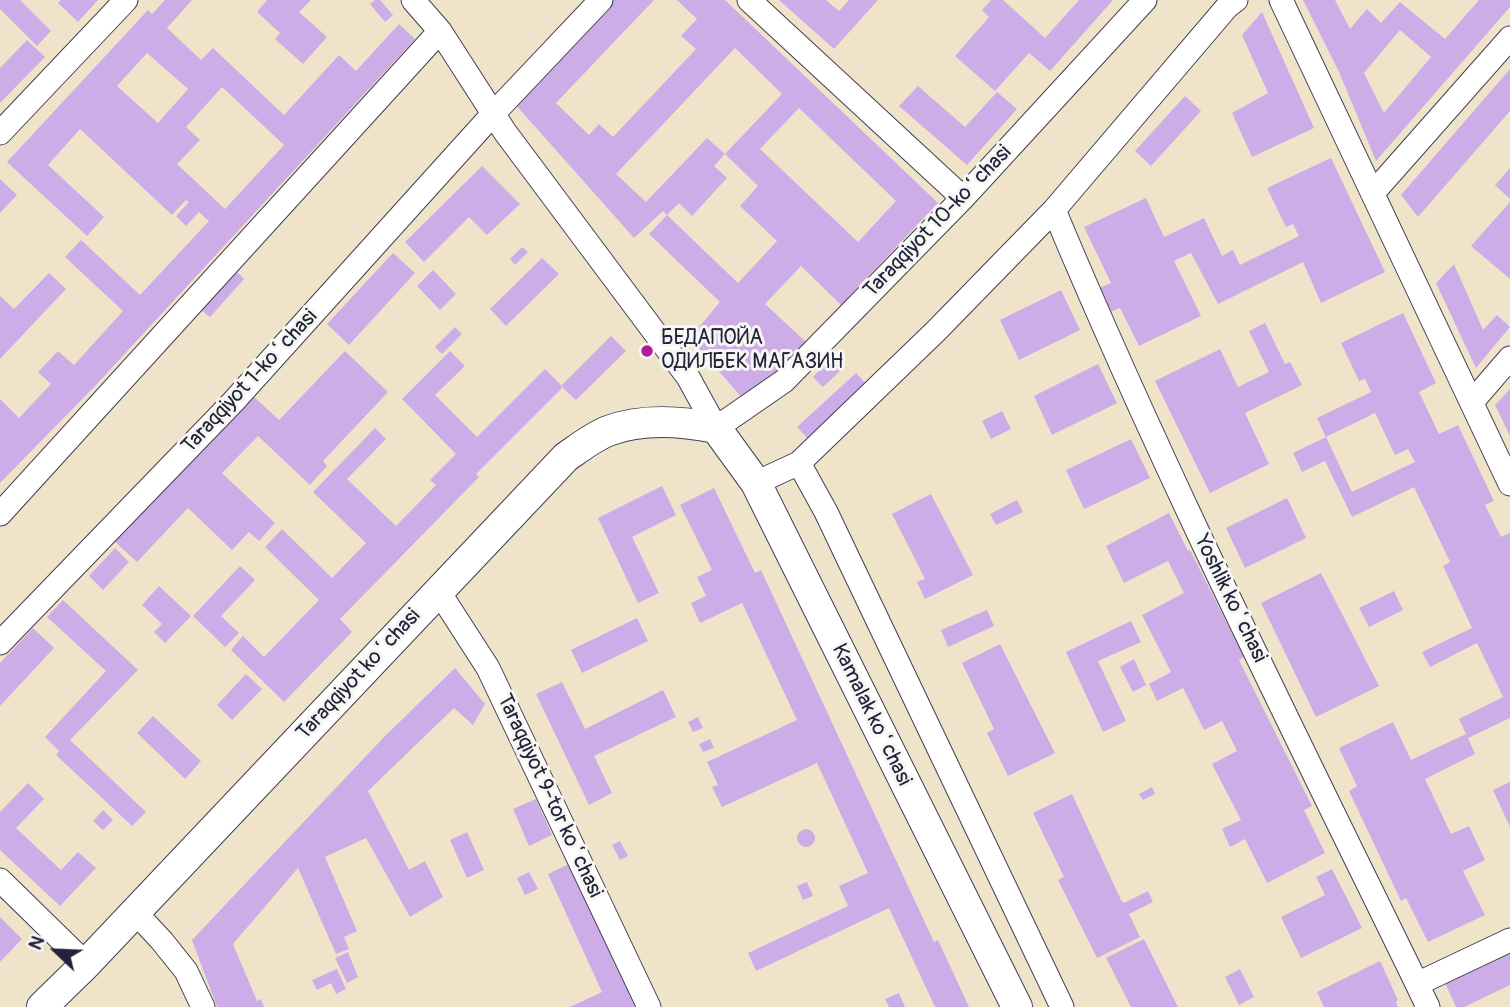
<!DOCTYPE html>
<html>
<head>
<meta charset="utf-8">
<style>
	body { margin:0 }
	#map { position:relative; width:1510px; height:1007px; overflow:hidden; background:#efe4ca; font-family:Pangolin,sans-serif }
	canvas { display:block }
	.north { position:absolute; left:21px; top:916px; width:70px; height:70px; -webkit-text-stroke:5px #f6f6f2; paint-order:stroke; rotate:293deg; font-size:19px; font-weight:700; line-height:28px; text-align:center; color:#22223b }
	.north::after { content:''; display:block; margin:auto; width:24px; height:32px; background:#22223b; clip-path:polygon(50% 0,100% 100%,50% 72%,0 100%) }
</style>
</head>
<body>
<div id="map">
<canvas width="1510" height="1007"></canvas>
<div class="north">N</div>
</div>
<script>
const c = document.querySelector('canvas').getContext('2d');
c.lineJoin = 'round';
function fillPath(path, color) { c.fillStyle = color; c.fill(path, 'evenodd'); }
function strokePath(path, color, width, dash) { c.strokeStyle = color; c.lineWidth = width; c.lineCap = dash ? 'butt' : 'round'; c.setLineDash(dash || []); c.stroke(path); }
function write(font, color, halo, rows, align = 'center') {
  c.font = font + ' Pangolin,sans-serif'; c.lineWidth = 6; c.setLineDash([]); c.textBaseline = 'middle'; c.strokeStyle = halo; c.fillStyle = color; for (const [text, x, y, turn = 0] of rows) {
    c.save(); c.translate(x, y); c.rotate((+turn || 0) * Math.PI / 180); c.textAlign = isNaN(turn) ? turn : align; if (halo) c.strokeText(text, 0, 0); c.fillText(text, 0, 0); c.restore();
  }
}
fillPath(new Path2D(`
	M0,0H20L51,31L37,46L0,9Z
	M61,0H98L78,22L58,3Z
	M165,0H192L167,28L201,60L213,48L284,115L339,55L356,71L399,24L415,39L95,386L0,483V399L19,418L51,384L38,372L58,351L74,365L123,311L65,257L81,240L140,295L209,221L199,212L186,226L176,216L189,202L186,200L172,215L80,129L48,165L104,217L87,236L7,162L148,10L152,14ZM147,53L188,89L158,123L117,86ZM222,87L284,145L225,209L177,164L200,140L186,127Z
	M267,0H311L299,12L327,37L303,64L275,39L280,33L257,12Z
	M375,0H380L393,15L385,22L370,4Z
	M614,0H654L556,103L589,135L599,124L613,137L696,49L681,36L697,19L677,0H725L938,203L841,305L801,266L765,304L806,342L762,387L743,399L690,338L720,302L649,234L667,215L663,211L634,238L514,103ZM735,48L782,94L725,154L758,186L740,206L777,241L738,283L667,215L679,203L692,216L727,178L714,166L725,154L707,138L646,202L616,174ZM799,108L896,201L858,242L760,149Z
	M779,0H826L839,11L849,0H878L834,49Z
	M991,0H1003L1045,38L1079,0H1113L1050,71L1029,53L995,91L955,56L989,17L982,10Z
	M1303,0H1335L1350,29L1367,9L1381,23L1400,2L1445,39L1479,0H1510V7L1376,161L1339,72ZM1400,30L1431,57L1384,113L1364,73Z
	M1262,12L1314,128L1252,157L1232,113L1268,93L1242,35Z
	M27,40L45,57L0,103V68Z
	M1510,69V111L1418,217L1401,195Z
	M918,86L965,127L997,92L1017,109L967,165L899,106Z
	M1185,96L1201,111L1151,166L1135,151Z
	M1331,158L1385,272L1321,303L1303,262L1218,304L1191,253L1174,261L1201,316L1139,346L1120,308L1110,312L1099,288L1111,283L1084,227L1146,198L1164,237L1204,218L1222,256L1233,250L1240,265L1299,236L1293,224L1286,227L1267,188Z
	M482,166L520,204L487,235L469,217L424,262L405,242Z
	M1510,168V199L1495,185Z
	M0,179L17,195L0,213Z
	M1510,202V279L1471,246Z
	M522,247L528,252L515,265L510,259Z
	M393,253L415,273L349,345L327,324Z
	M542,258L559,274L506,326L490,309Z
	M1454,264L1483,330L1497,315L1510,327L1476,368L1436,283Z
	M433,270L456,294L440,310L417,286Z
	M236,271L244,279L210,317L201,310Z
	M49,273L66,289L0,359V296L14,309Z
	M1061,290L1080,330L1019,360L1000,320Z
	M1403,313L1436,383L1419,392L1439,434L1458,425L1494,501L1485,505L1501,537L1510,533V718L1468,738L1475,754L1425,779L1451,834L1469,826L1485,860L1463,871L1485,915L1428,942L1406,898L1401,901L1349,791L1357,786L1339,748L1393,722L1411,760L1466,734L1459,719L1503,697L1477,643L1430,667L1422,652L1472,628L1443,566L1450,562L1414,487L1352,517L1325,461L1302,472L1293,453L1326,437L1352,492L1415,462L1408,449L1395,455L1375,413L1326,437L1317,418L1371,392L1365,379L1359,381L1341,343Z
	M1265,323L1285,364L1290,362L1302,385L1245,413L1269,464L1210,493L1155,381L1220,349L1238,387L1269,372L1249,331Z
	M455,327L462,334L442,354L435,347Z
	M611,336L626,351L576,400L561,386Z
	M345,351L388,392L323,461L327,466L310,485L258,436L222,473L275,523L259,541L249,532L232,550L188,508L137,562L113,540L251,394L279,420Z
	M450,351L465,366L435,395L477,437L545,369L563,387L476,474L479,477L340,619L352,632L284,702L231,650L243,636L264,657L319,600L265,547L282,529L332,578L366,543L313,492L375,428L386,439L347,479L396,526L436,485L430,480L456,454L402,399Z
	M831,358L842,369L823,387L813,377Z
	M1098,364L1117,403L1052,435L1034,396Z
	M856,373L867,385L809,440L797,427Z
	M1510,389V436L1495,405Z
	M1002,411L1011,429L991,439L982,421Z
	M1131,439L1150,478L1084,509L1066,470Z
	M662,486L676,515L632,537L659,593L638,603L598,518Z
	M714,488L755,573L761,570L934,942L938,940L969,1007H935L889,908L756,971L748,953L848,906L839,886L868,873L817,763L722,807L712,787L718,785L707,762L797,720L742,603L700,623L691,603L706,596L697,577L712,570L680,505Z
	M931,494L973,575L925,599L917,582L925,579L892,514Z
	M1287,498L1306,538L1245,568L1226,528Z
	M1017,500L1023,512L996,525L990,514Z
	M1169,513L1188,551L1190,550L1244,657L1239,660L1312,806L1304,810L1325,853L1267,883L1245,839L1230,847L1222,829L1241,820L1212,764L1237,751L1222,721L1204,730L1183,688L1157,701L1149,684L1171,672L1142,615L1184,593L1168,561L1124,583L1106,546Z
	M115,548L129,562L103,590L89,576Z
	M240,566L255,580L221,616L239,633L225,647L193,616Z
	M1321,573L1379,686L1316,717L1261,603Z
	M159,586L191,616L165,643L154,632L162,624L142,605Z
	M1394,591L1403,610L1369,627L1359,608Z
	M63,600L138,670L70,740L146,812L132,826L56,755L59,751L45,737L106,671L47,617Z
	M987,610L994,626L948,647L941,630Z
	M637,618L648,641L582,673L571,650Z
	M1131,621L1141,642L1098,661L1126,721L1103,732L1066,652Z
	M33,628L54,648L0,706V663Z
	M1000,644L1055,753L1008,776L987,733L994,729L962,663Z
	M1134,659L1146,685L1133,692L1120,667Z
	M455,668L485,704L473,725L454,708L368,791L409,870L425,861L443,897L410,917L366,838L325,857L357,931L344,937L349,949L336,954L298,868L233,944L257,1001L261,999L264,1007H217L192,940L384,737Z
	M246,674L262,689L232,720L217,705Z
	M562,682L585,729L663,690L676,717L594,756L612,793L589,805L536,694Z
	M153,716L201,761L185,779L137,733Z
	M698,717L703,728L693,732L688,722Z
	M710,739L714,748L703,752L699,744Z
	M1510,782V827L1493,790Z
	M28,783L44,799L16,828L61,870L78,852L96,868L60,906L0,850V812Z
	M1152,787L1155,794L1143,800L1139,794Z
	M1072,794L1121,900L1124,903L1148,891L1153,902L1129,914L1140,937L1097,958L1058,880L1064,877L1033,813Z
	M536,799L552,835L529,846L513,809Z
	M103,810L113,820L103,830L93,821Z
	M797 838a9 9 0 1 1 18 0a9 9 0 1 1-18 0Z
	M467,832L484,870L467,878L450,840Z
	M620,841L628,856L620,860L612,845Z
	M569,864L635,1007H570L602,992L548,874Z
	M1332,869L1362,928L1301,958L1281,917L1325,895L1316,877Z
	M529,872L538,889L525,895L517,878Z
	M807,882L813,896L803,900L797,886Z
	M0,917L22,939L0,962Z
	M1144,939L1178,1007H1131L1106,958Z
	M348,952L358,977L347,983L335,958Z
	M1510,953V985L1464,1007H1456L1445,983Z
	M1380,961L1398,1000L1396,1002L1398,1007H1324L1317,992Z
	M337,969L346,989L336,994L331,983L317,990L312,980Z
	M1240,969L1254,997L1239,1005L1225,977Z
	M899,993L905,1007H889L885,999Z`), '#cdade8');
const minor = new Path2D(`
	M413,0L440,31L505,132L688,377L716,428L784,381L963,198L1145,0
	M749,0L963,198
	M1281,0L1510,484
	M0,133L126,0
	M1373,193L1510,38
	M1054,210C1164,473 1292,728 1417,984
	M1472,402L1510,358
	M799,463L826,512L1062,1007
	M756,483L799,463L936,331L1054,210L1227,7L1236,0
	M0,514L440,31
	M439,592L488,668L649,1007
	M0,643L233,402L493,114L601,0
	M0,880L86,964
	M135,912L162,941L186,971L203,1007
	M1428,1007L1417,984L1510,940`);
const tertiary = new Path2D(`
	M42,1007L86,964L566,457C579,448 593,437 608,431C642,418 681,421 716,428L756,483L1017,1007`);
strokePath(minor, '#413f50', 25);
strokePath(tertiary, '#413f50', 32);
strokePath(minor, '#fff', 23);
strokePath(tertiary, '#fff', 30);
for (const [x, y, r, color] of [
	[647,351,7,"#b5179e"]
]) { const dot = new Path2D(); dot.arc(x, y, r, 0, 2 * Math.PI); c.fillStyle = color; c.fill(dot); strokePath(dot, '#f6f6f2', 2.5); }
write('21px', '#22223b', '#f6f6f2', [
	["Taraqqiyot 10-koʻchasi",938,222,-46],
	["Taraqqiyot 1-koʻchasi",250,382,-47],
	["Yoshlik koʻchasi",1230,599,64],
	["Taraqqiyot koʻchasi",359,675,-47],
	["Kamalak koʻchasi",871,715,64],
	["Taraqqiyot 9-tor koʻchasi",549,796,65]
]);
write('21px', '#22223b', '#f6f6f2', [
	["БЕДАПОЙА",661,339],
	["ОДИЛБЕК МАГАЗИН",661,363]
], 'left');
</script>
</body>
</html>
